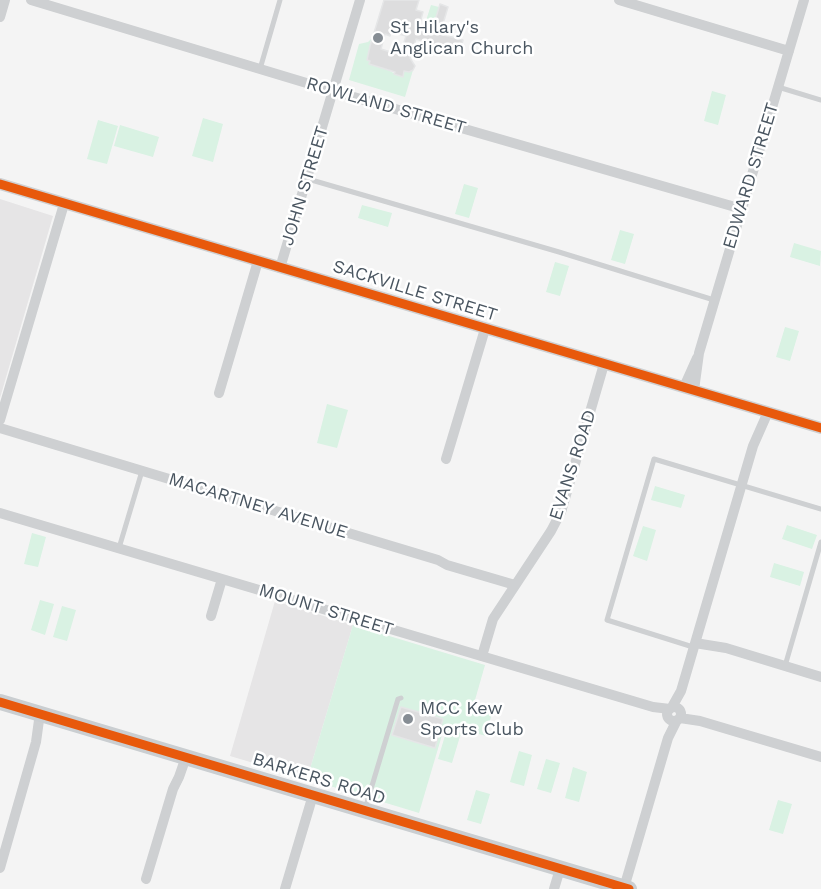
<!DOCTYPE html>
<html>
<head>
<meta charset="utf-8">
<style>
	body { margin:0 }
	canvas { display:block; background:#f4f4f4 }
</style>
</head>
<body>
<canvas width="821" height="889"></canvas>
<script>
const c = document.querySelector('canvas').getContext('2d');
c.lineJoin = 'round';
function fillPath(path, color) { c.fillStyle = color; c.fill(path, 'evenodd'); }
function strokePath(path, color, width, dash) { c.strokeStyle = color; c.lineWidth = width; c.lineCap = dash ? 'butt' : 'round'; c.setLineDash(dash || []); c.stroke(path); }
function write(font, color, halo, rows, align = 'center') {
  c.font = font + ' "Work Sans",sans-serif'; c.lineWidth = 5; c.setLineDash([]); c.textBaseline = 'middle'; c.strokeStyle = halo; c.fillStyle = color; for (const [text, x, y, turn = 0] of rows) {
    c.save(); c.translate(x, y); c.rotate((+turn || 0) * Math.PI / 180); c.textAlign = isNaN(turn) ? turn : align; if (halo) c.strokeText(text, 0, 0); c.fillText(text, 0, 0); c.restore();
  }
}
fillPath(new Path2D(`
	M0,199L53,216L0,398Z
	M275,601L353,625L307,779L230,756Z`), '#e6e5e6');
fillPath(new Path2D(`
	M431,5L439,7L434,26L442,28L441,34L453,37L452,40L430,34L427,43L424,42L422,33Z
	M371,39L367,60L402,77L404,71L409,72L413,70L405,97L349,80L359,44L368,42Z
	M712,91L726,95L718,125L704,121Z
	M203,118L223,124L213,162L192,156Z
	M98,120L118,126L107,164L87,159Z
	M120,125L159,137L153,157L114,146Z
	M464,184L478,188L469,218L455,214Z
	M362,205L392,213L388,227L358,218Z
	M620,230L634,234L625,264L611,260Z
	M794,243L821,251L820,266L790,257Z
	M555,262L569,266L560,296L546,292Z
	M785,327L799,331L790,361L776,357Z
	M327,404L348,410L337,448L317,443Z
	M655,486L685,495L681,508L651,500Z
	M787,525L817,535L812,549L782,539Z
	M643,526L656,530L647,561L633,556Z
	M32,533L46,537L38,567L24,564Z
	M774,563L804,572L800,586L770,577Z
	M40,600L54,604L45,635L31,630Z
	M62,606L76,610L67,641L53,637Z
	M353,625L485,665L473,707L492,713L486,736L445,725L419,813L307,779Z
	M447,729L461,733L452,763L438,759Z
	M519,751L532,755L524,786L510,782Z
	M546,759L560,763L551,793L537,789Z
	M573,767L587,772L579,802L565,798Z
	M476,790L490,794L481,824L467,820Z
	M778,800L792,804L783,834L769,830Z`), '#d9f2e3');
const building = new Path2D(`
	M384,0H419L416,10L423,12L418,30L431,34L440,4L448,7L440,34L463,40L461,48L450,45L449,48H444L416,39L410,58L415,66L413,70L409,72L404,71L403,77L394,74L395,72L369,64L370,61L367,60L370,46ZM391,32L406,36L400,55L381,49L385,34L390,36Z
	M401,707L443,719L435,748L392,735Z`);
fillPath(building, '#ddddde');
strokePath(building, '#e5e6e7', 1.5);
strokePath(new Path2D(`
	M260,69L280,0
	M778,87L821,100
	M308,179L559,252L714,300
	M119,548L142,471
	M693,647L607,620L654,459L821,509
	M785,666L821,542
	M365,809L398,699L401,698`), '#ced0d2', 5);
strokePath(new Path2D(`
	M31,0L333,91L742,209
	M619,0L789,51
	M0,17L5,0
	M280,268L360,0
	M684,387L697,358
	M694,390L699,353L804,0
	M219,393L258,261
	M0,420L64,204
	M0,428L438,560L447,565L515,585
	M446,459L485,329
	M0,513L653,707L670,709
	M211,616L222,579
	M695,643L726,648L821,677
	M482,656L493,619L551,531L561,512L604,364
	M672,707L681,691L753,446L768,412
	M667 714a7 7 0 1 1 14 0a7 7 0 1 1-14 0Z
	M680,718L700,721L821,757
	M0,868L36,742L40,713
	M146,879L173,789L179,777L186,757
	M624,888L668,738L677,720
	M285,889L313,795
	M554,889L560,869`), '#ced0d2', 10);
strokePath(new Path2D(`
	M0,184L821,428`), '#ced0d2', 12);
strokePath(new Path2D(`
	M0,702L629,889`), '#caced1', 16);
strokePath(new Path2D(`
	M0,184L821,428
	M0,702L629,889`), '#e8590c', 9);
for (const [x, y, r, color] of [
	[378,38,6,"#868d94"],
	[408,719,6,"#868d94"]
]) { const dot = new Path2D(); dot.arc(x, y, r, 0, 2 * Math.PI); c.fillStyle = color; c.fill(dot); strokePath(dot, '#fff', 2); }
write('18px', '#4a5661', '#fff', [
	["St Hilary's",390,28],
	["Anglican Church",390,49],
	["MCC Kew",420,709],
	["Sports Club",420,730]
], 'left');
write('18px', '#4a5661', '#fff', [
	["ROWLAND STREET",386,106,16],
	["EDWARD STREET",751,176,-73],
	["JOHN STREET",305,186,-73],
	["SACKVILLE STREET",415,291,17],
	["EVANS ROAD",573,465,-72],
	["MACARTNEY AVENUE",258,506,17],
	["MOUNT STREET",326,610,17],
	["BARKERS ROAD",319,779,17]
]);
</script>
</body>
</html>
